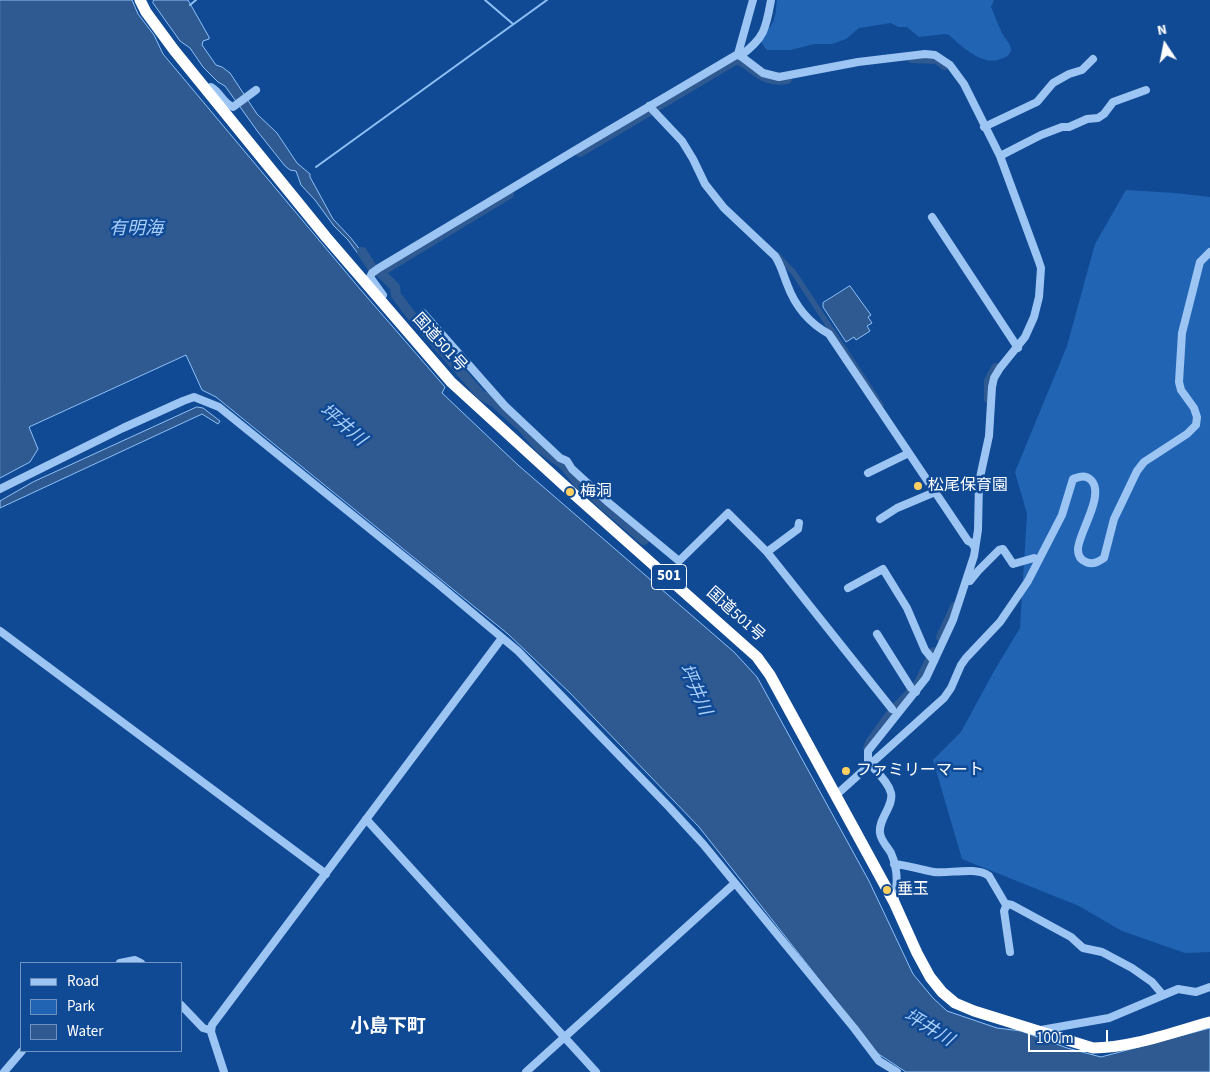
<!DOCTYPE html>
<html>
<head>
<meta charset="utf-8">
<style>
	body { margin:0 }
	#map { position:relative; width:1210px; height:1072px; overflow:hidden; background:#104a94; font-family:"Source Sans 3",sans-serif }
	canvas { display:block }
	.legend { position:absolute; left:20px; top:962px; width:162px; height:90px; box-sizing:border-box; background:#104a94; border:1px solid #7092bf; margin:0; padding:6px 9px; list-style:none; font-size:15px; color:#fff }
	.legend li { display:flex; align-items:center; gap:10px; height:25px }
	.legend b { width:25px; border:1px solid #7092bf }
	.north { position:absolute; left:1140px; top:20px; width:50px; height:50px; -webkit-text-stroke:4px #104a94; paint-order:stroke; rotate:349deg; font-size:14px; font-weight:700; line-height:20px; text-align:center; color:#fff }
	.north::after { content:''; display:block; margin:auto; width:18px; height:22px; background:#fff; clip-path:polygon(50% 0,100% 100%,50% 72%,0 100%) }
	.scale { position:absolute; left:1028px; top:1030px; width:80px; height:22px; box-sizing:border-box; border:2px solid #fff; border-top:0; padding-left:6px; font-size:15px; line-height:18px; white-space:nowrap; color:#fff; -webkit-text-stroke:4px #104a94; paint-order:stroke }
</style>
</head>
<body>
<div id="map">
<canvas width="1210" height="1072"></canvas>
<ul class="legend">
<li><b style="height:6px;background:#9dc5f4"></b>Road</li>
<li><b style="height:14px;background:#2164b4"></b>Park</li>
<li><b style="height:14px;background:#2f5a91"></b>Water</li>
</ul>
<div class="north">N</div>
<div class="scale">100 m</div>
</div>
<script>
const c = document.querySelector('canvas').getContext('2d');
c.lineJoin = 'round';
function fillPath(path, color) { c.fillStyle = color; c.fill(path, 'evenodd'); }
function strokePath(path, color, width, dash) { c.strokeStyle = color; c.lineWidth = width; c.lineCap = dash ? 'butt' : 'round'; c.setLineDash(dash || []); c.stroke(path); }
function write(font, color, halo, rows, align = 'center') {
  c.font = font + ' "Source Sans 3","Noto Sans JP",sans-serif'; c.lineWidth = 5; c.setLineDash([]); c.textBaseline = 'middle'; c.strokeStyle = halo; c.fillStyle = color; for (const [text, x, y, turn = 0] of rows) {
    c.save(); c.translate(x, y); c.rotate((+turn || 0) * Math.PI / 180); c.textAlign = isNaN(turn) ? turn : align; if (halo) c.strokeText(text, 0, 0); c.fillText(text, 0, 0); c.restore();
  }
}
fillPath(new Path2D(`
	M777,0H994L991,7C995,16 998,25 1002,33C1005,39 1011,43 1011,50C1010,54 1007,57 1003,58C983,68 963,47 949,35L945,34L919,37L907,27H898L891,23L859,28L846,39L832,44H815L790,50H767C753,36 770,32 774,20C776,14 776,6 777,0Z
	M1126,190L1175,193L1210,197V952L1185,953L1122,931L1079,906L962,859L933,760L961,732L994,671L1020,628L1027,514L1015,472L1067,346L1095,244Z`), '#2164b4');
const water = new Path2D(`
	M0,0H132L138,14L154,35L163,54L360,289L445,387L442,393L518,465L734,652L757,677L869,881L913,974L933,998L947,1011L997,1028L1021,1031L1067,1048L1101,1057L1210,1028V1072H906L877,1053L699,827L571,694L508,634L216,397L202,390L186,355L29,427L38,449L30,462L0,478Z
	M154,0H188L209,37V39L203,41L202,45L216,65L222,67L230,73L257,114L277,133L297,163L310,174V177L333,219L350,237L369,261L368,263L359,255L348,240L334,226L315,200L301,185L296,171L290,170L285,166L258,132L225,86L218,82L203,67L190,48L180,41L153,3Z
	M850,286L871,315L868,317L872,323L867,326L870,331L856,340L854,337L846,342L823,307V303Z
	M197,407L203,408L220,421L218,424L202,414L0,508V501L33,482Z`);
fillPath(water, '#2f5a91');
strokePath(water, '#8ec0f7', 1);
strokePath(new Path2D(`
	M485,0L513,24
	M190,5L196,0
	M316,167L547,0`), '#8ec0f7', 2);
strokePath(new Path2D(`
	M777,255L794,273L881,405`), '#2f5a91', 5.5);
strokePath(new Path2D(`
	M912,58L937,59L945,65
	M580,152L737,59C757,68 761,83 787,79
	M362,252L373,269L380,272L395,287L396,295L411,315L481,395L494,402L523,428L540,448L564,465L579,484L644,540
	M380,272L509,194
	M989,399V381L996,368
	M941,637L955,607
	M894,710L918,685L934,652
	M868,748L870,743L890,715`), '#2f5a91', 10);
strokePath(new Path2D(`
	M738,54L763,73L779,77L858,62L925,54L935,55L950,65L964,84L1000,156L1038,259L1041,268L1039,297L1034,317L1025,337L1000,368L994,378L992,387L989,436L979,482L978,530L974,556L953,620L926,678L868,751V761C875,771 888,781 891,793C894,806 878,819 880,833C881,841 887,846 891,853C898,869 898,886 894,902
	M740,56C765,38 766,28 771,0
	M206,89L211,87C220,92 224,104 233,107L256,90
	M649,106L682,141L693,159L705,184L724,208L775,256C781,265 783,274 787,284C795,306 809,323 829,334L968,541L972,543L975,548
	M984,127L1037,102L1053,83L1069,74L1082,70L1093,59
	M1000,156L1041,135L1062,127H1069L1087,119L1098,118L1104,114L1113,102L1146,90
	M932,217L1018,348
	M383,295L370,277L372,273L379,268L584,145L738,54L753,0
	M423,313L505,406L560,458L567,461L572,469L609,503L679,561L728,513L767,552L892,709
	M868,473L909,453
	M0,489L123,428L183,401L194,397L219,407L438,584L518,651L669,807L703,844L854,1028L879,1061L897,1072
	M880,519L897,508L935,492
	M767,552L798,529L799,523
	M967,581H970L978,571L999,550L1003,549L1013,564L1034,558
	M848,588L883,569L907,608L925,650L934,661
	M0,631L326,874
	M877,634L911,688L916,692
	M835,796L944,698L951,688L961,665L966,658L1000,622L1028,581L1062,515L1073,479C1079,477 1085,474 1091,480C1106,495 1077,535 1078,550C1078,556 1081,560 1086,562C1093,565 1098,562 1104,558L1114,519L1137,471L1144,462L1187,434L1196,425L1197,417L1194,408L1181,390L1179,382L1182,333L1200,262L1210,252
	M366,819L596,1072
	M894,864C908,865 920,870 934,872C949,874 976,866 989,876L1006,905
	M1010,952L1004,911L1007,904L1012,905L1071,937L1083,948L1102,952L1132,968L1152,982L1163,995
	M120,963L135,960L141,963
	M181,1005L203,1028L210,1030
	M1041,1030L1109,1018L1178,989L1196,992L1210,987
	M4,1072L22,1051
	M224,1072L211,1032L212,1025L502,638
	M526,1072L735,883`), '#9dc5f4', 8);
strokePath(new Path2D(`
	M140,0L146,12L174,50L326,237L451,382L567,488L757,657L770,675L894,902L917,953L930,977L942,992L955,1003L974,1011L1093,1048C1131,1048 1173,1032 1210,1022`), '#fff', 11);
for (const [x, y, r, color] of [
	[918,486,5,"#ffd060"],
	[570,492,5,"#ffd060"],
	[846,771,5,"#ffd060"],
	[887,890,5,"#ffd060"]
]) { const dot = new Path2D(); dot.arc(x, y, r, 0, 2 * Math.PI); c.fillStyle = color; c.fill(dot); strokePath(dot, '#104a94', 2); }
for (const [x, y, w] of [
	[669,577,35]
]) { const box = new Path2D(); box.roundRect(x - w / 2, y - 12.5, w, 25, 4); c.fillStyle = '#104a94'; c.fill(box); strokePath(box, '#fff', 1); }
write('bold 15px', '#fff', null, [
	["501",669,577]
]);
write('16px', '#fff', '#104a94', [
	["国道501号",439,343,48],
	["国道501号",735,615,42]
]);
write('16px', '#fff', '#104a94', [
	["松尾保育園",928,486],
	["梅洞",580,492],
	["ファミリーマート",856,771],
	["垂玉",897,890]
], 'left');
write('italic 18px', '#a9cffb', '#104a94', [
	["有明海",136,230],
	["坪井川",342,426,40],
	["坪井川",694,690,66],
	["坪井川",928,1029,31]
]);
write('bold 19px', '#fff', '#104a94', [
	["小島下町",388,1028]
]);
</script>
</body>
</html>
